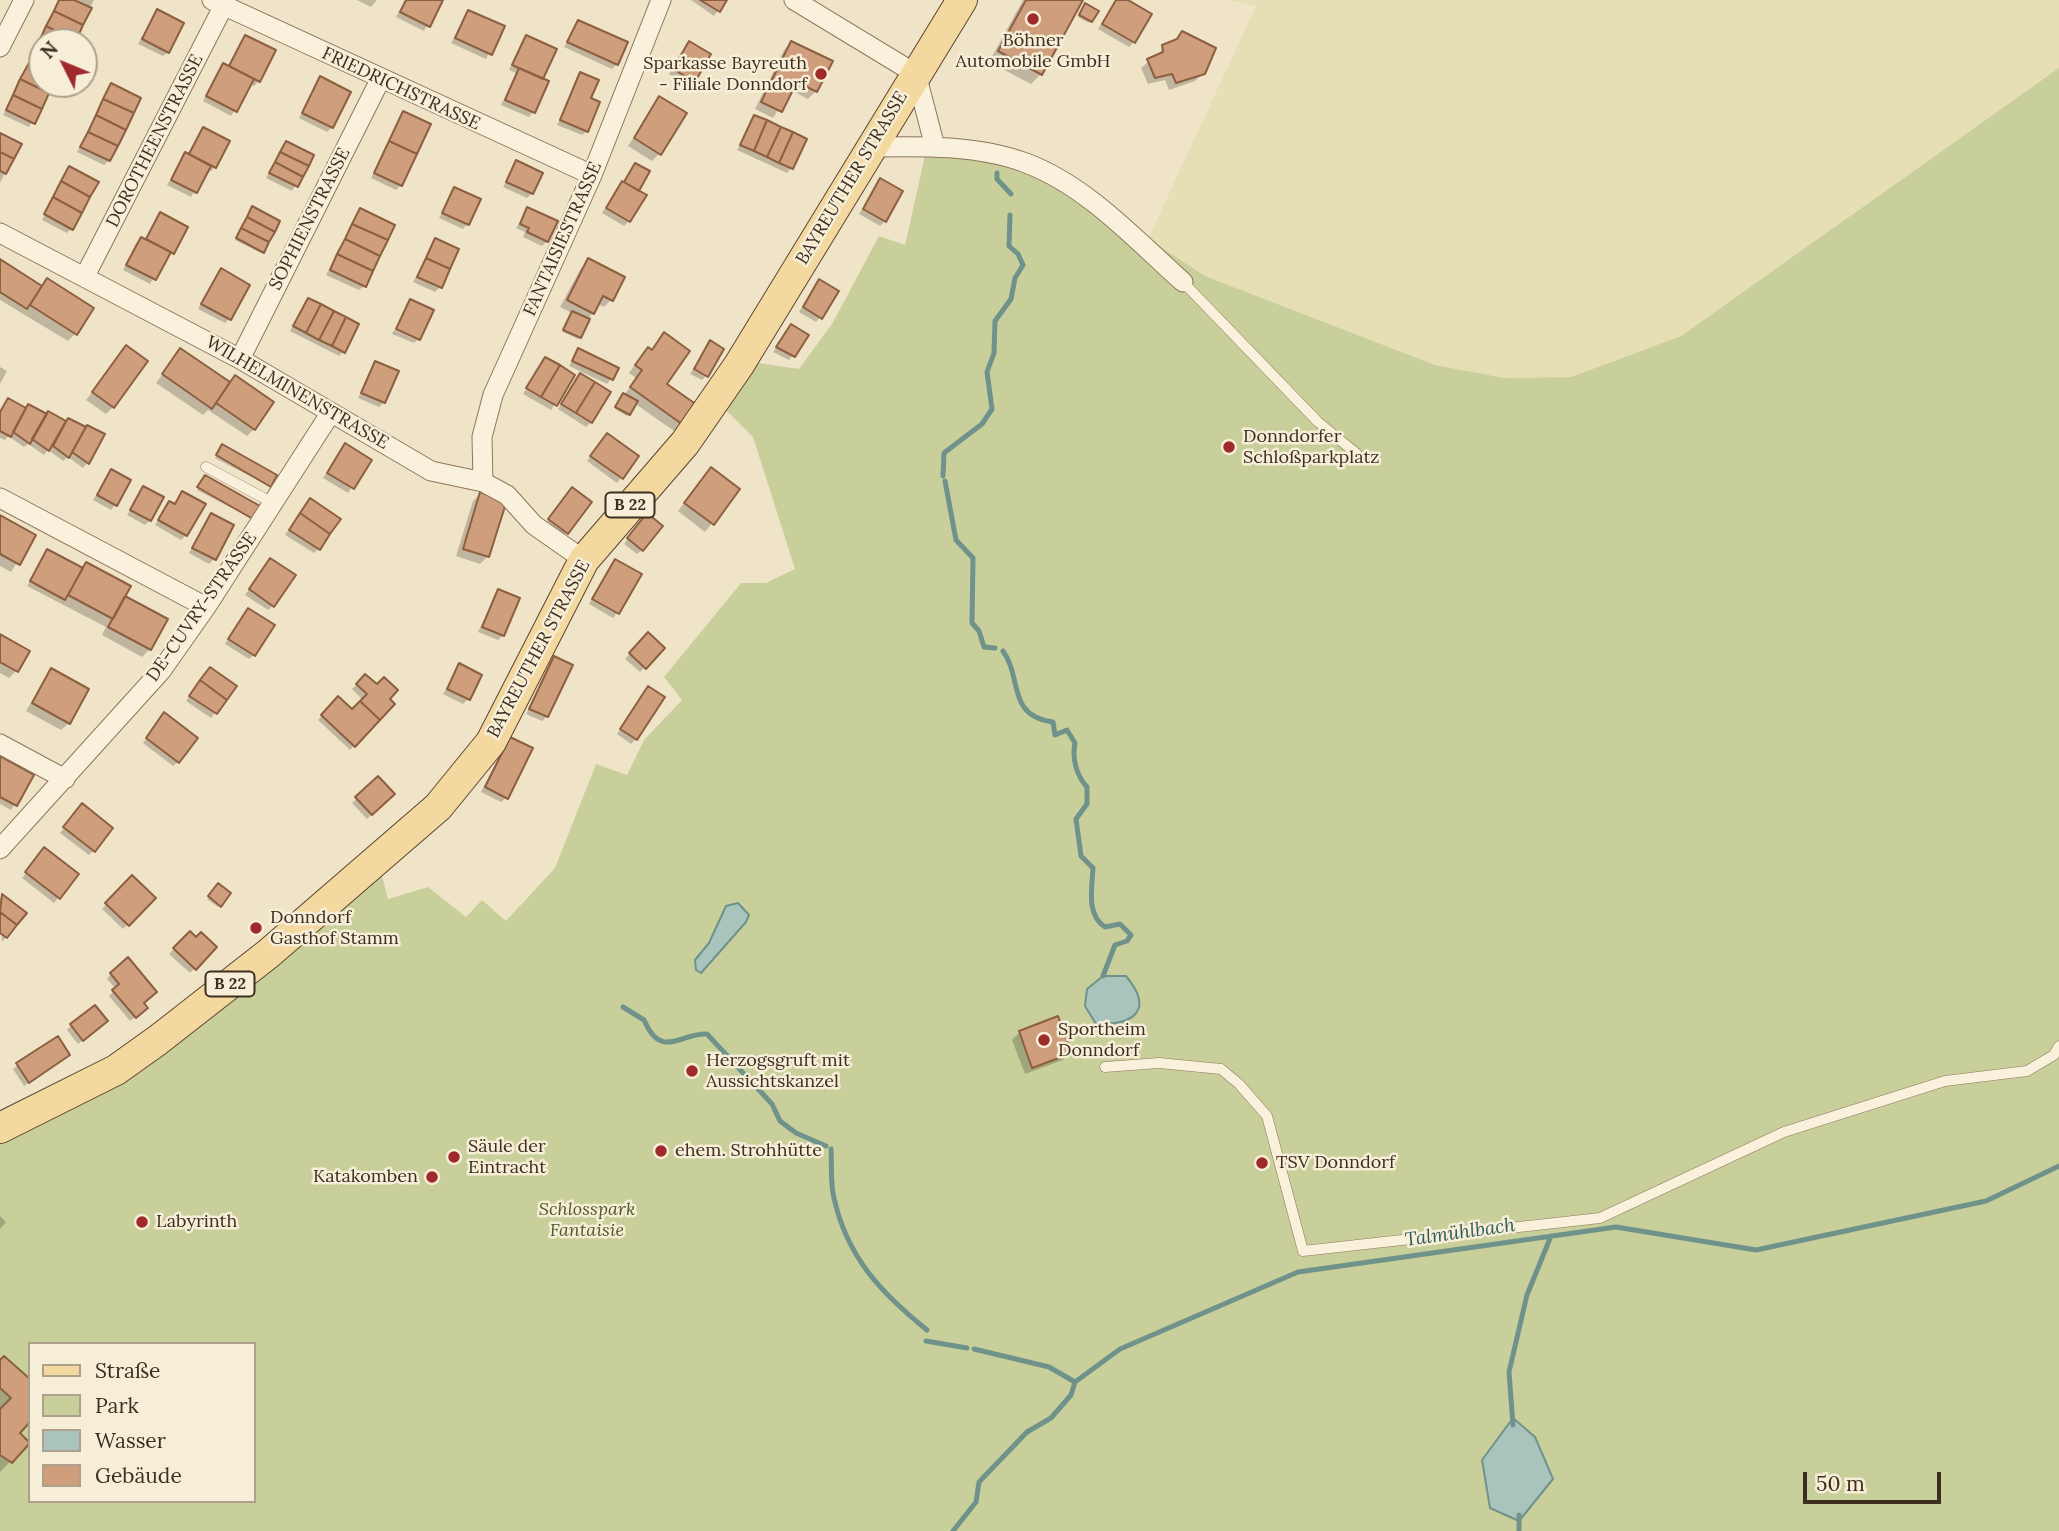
<!DOCTYPE html>
<html>
<head>
<meta charset="utf-8">
<style>
	body { margin:0 }
	#map { position:relative; width:2059px; height:1531px; overflow:hidden; background:#f0e4c8; font-family:Lora,serif }
	canvas { display:block }
	.legend { position:absolute; left:28px; top:1342px; width:228px; height:161px; box-sizing:border-box; background:#f7eed8; border:2px solid #ada18e; margin:0; padding:9px 12px; list-style:none; font-size:21px; color:#3d2e20 }
	.legend li { display:flex; align-items:center; gap:14px; height:35px }
	.legend b { width:35px; border:2px solid #ada18e }
	.north { position:absolute; left:28px; top:28px; width:70px; height:70px; box-sizing:border-box; background:#f7eed8; border:2px solid #ada18e; border-radius:50%; rotate:313deg; font-size:19px; font-weight:700; line-height:28px; text-align:center; color:#3d2e20 }
	.north::after { content:''; display:block; margin:auto; width:24px; height:32px; background:#9e2a2b; clip-path:polygon(50% 0,100% 100%,50% 72%,0 100%) }
	.scale { position:absolute; left:1803px; top:1472px; width:138px; height:32px; box-sizing:border-box; border:4px solid #3d2e20; border-top:0; padding-left:9px; font-size:21px; line-height:24px; white-space:nowrap; color:#3d2e20; -webkit-text-stroke:5px #f7eed8; paint-order:stroke }
</style>
</head>
<body>
<div id="map">
<canvas width="2059" height="1531"></canvas>
<ul class="legend">
<li><b style="height:9px;background:#f3d9a0"></b>Straße</li>
<li><b style="height:19px;background:#c9cf9b"></b>Park</li>
<li><b style="height:19px;background:#a9c4bc"></b>Wasser</li>
<li><b style="height:19px;background:#cf9f7d"></b>Gebäude</li>
</ul>
<div class="north">N</div>
<div class="scale">50 m</div>
</div>
<script>
const c = document.querySelector('canvas').getContext('2d');
c.lineJoin = 'round';
function fillPath(path, color) { c.fillStyle = color; c.fill(path, 'evenodd'); }
function strokePath(path, color, width, dash) { c.strokeStyle = color; c.lineWidth = width; c.lineCap = dash ? 'butt' : 'round'; c.setLineDash(dash || []); c.stroke(path); }
function write(font, color, halo, rows, align = 'center') {
  c.font = font + ' Lora,serif'; c.lineWidth = 5; c.setLineDash([]); c.textBaseline = 'middle'; c.strokeStyle = halo; c.fillStyle = color; for (const [text, x, y, turn = 0] of rows) {
    c.save(); c.translate(x, y); c.rotate((+turn || 0) * Math.PI / 180); c.textAlign = isNaN(turn) ? turn : align; if (halo) c.strokeText(text, 0, 0); c.fillText(text, 0, 0); c.restore();
  }
}
fillPath(new Path2D(`
	M1230,0H2059V68L1681,336L1571,377L1504,378L1435,365L1205,276L1148,239L1256,6Z`), '#e6deb5');
fillPath(new Path2D(`
	M2059,68V1531H0V1144L381,872L388,899L428,887L466,917L482,900L506,921L555,868L596,764L627,775L644,740L682,700L664,677L741,583H766L795,569L753,437L725,409L758,363L799,369L832,324L879,236L905,245L927,147L1046,172L1205,276L1435,365L1504,378L1571,377L1681,336ZM30,1344H254V1501H30Z`), '#c9cf9b');
const water = new Path2D(`
	M738,903L749,915L746,922L701,973L696,970L695,960L709,943L726,906Z
	M1103,976H1126C1155,1011 1133,1025 1096,1024L1085,1006L1087,989Z
	M1513,1418L1535,1437L1553,1479L1519,1521L1490,1508L1482,1460Z`);
fillPath(water, '#a9c4bc');
strokePath(water, '#6f938a', 2);
fillPath(new Path2D(`
	M58,0H94L73,42H42V51L35,47Z
	M357,0H377L371,7Z
	M405,0H439L424,31L396,17Z
	M691,0H725L714,16Z
	M1023,0H1081L1041,74L1031,84L989,62Z
	M1116,0H1124L1134,42L1129,47L1098,29Z
	M1084,7L1091,21L1089,23L1078,17Z
	M157,11L168,52L163,56L138,44Z
	M468,12L503,27L486,59L451,43Z
	M578,22L617,64L612,69L564,47Z
	M1182,33L1203,73L1195,81L1169,90L1165,80L1148,84L1141,68Z
	M245,37L259,81L254,86L250,84L231,116L203,101L219,70L223,65L227,67Z
	M526,37L541,80L533,112L529,117L501,105L516,73L509,70Z
	M791,43L816,91L808,99L791,90L773,118L755,109L784,50Z
	M685,48L693,81L689,86L669,74Z
	M29,65L42,71V84H52L29,127L3,115Z
	M581,74L589,99L587,131L582,135L557,125Z
	M320,78L332,127L327,132L299,118Z
	M111,86L109,160L104,165L77,152Z
	M660,99V153L652,161L628,146Z
	M403,113L401,185L396,190L371,178Z
	M755,117L791,168L787,173L737,150Z
	M204,129L215,167L210,172L207,170L191,197L167,185Z
	M0,135L19,145L0,183Z
	M286,143L312,156L292,191L266,178Z
	M517,162L532,193L527,198L503,187Z
	M634,167L637,191L629,221L624,226L602,213Z
	M68,171L71,229L67,233L42,220Z
	M880,181L885,221L880,226L859,214Z
	M455,189L467,224L463,229L439,218Z
	M528,209L547,241L542,246L523,237L525,232L516,228Z
	M251,210L262,252L261,253L235,240Z
	M360,210L364,286L359,290L326,275Z
	M160,215L185,228L150,284L123,270L136,243L141,239L144,241Z
	M435,240L440,287L435,292L413,282Z
	M589,260L611,300L604,307L597,304L578,339L563,332L572,313L560,307L581,268Z
	M0,261L41,287L47,280L75,334L68,341L0,300Z
	M221,271L229,319L225,323L198,309Z
	M815,286L820,317L816,322L799,312Z
	M308,300L343,352L339,356L290,331Z
	M410,301L419,337L396,327Z
	M394,330L417,340L414,343L392,334Z
	M787,331L793,355L789,360L773,352Z
	M664,334V385L697,408L677,433L634,403L627,416L615,409L636,378L629,373L641,356L648,349L651,351Z
	M710,342L706,376L702,380L690,374Z
	M126,348L113,407L106,414L86,400Z
	M181,350L229,383L235,377L254,429L247,436L208,410L203,415L156,383Z
	M578,351L611,379L607,384L569,366Z
	M545,359L573,375L551,410L523,394Z
	M376,363L384,402L379,407L358,398Z
	M0,367L7,371L0,384Z
	M576,380L591,422L586,427L558,409Z
	M8,400L25,410L46,416L48,413L65,423L68,420L103,435L87,463L83,468L68,457L63,461L48,450L44,455L28,444L24,447L8,436L5,440L0,438V411Z
	M603,440L637,457L617,483L587,461Z
	M345,446L369,460L348,493L323,478Z
	M221,448L269,486L215,458Z
	M711,469L738,490L705,532L678,511Z
	M111,472L115,505L111,510L93,500Z
	M203,479L251,518L197,490Z
	M144,488L150,520L145,525L127,515Z
	M182,493L186,535L181,540L155,525L165,508L169,503L173,505Z
	M480,494L488,556L480,564L456,556L473,501Z
	M568,494L566,532L562,537L545,524Z
	M306,505L318,549L314,553L285,535Z
	M211,515L214,559L209,564L189,553Z
	M0,519L34,535L11,572L0,566Z
	M642,520V550L637,554L624,544Z
	M48,551L81,569L86,564L122,597L150,649L142,657L102,635L106,627L27,586Z
	M615,561L617,613L613,618L589,604Z
	M266,565L273,605L268,610L245,595Z
	M498,591L503,635L498,640L478,632Z
	M244,615L254,655L249,659L225,644Z
	M648,635L662,648L640,672L625,659Z
	M0,636L17,670L9,678L0,673Z
	M554,658L547,716L542,721L526,714Z
	M460,665L468,699L463,704L443,694Z
	M51,670L69,723L61,730L26,711Z
	M205,674L234,686L211,718L186,701Z
	M365,676L393,704L350,750L318,720L338,699L352,712L363,700L352,689Z
	M648,688L636,739L631,744L617,734Z
	M160,719L178,762L173,766L143,743Z
	M505,744L506,798L501,802L481,792Z
	M0,758L32,775L11,810L0,804Z
	M378,778L392,794L367,819L352,803Z
	M78,810L93,851L89,855L60,833Z
	M40,854L77,874L54,903L22,878Z
	M132,877L153,898L123,929L102,909Z
	M218,885L229,894L218,907L207,899Z
	M2,896L6,937L2,942L0,899Z
	M190,933L215,947L190,973L169,954Z
	M111,974L142,1004L141,1013L130,1021L109,996L116,989L107,979Z
	M72,1025L101,1026L78,1044L67,1030Z
	M1020,1032L1070,1053L1063,1060L1025,1074L1012,1040Z
	M64,1059L24,1086L13,1069L18,1065Z
	M0,1216L6,1222L0,1229Z
	M4,1358L18,1433L28,1443L0,1472V1362Z`), '#0003');
strokePath(new Path2D(`
	M997,173V179L1011,194
	M943,476L944,453L982,424L992,409L987,372L994,353L995,321L1011,299L1015,278L1023,265L1018,254L1009,246L1010,215
	M945,481L956,540L973,558L972,623L979,631L984,647L995,648
	M1003,651C1023,679 1006,715 1053,722L1055,735L1067,730L1075,743C1072,758 1076,775 1087,787V804L1076,819L1081,856L1093,868C1092,888 1086,915 1105,927L1120,924L1131,935L1127,941L1115,945L1103,976
	M623,1007L644,1020
	M645,1022C662,1060 682,1032 707,1034L772,1104L780,1121L796,1133L826,1146
	M831,1149C832,1164 830,1183 834,1198C847,1257 881,1293 927,1330
	M926,1341L967,1348
	M974,1349L1049,1367L1075,1382
	M1513,1425L1509,1372L1527,1295L1551,1236
	M1519,1515V1530
	M953,1531L976,1502L979,1482L1027,1432L1051,1418L1071,1395L1075,1382L1120,1349L1298,1272L1616,1227L1756,1250L1986,1201L2059,1166`), '#6f938a', 5);
const building = new Path2D(`
	M59,0H74L92,8L83,25L54,11Z
	M406,0H443L430,27L400,12Z
	M700,0H727L720,12Z
	M1026,0H1083L1042,75L998,51Z
	M1116,0H1128L1152,14L1135,43L1102,24Z
	M1085,3L1099,11L1092,22L1079,15Z
	M157,9L184,23L169,53L142,39Z
	M468,10L505,26L492,55L455,38Z
	M54,11L83,25L76,41L46,26Z
	M578,20L628,42L618,65L567,42Z
	M46,26L76,41L75,42H39Z
	M1182,31L1216,48L1205,74L1176,83L1172,74L1155,78L1147,59L1163,52L1162,45L1177,39Z
	M245,35L276,50L260,82L229,66Z
	M526,35L557,49L543,79L512,65Z
	M689,41L711,54L695,82L673,69Z
	M791,41L833,61L817,92L797,82L782,112L761,102Z
	M29,63L42,69V84H54L49,93L20,79Z
	M223,63L254,79L237,112L206,96Z
	M519,68L549,81L535,113L505,100Z
	M580,72L599,80L591,98L600,102L588,132L560,120Z
	M320,76L351,92L333,128L302,113Z
	M20,79L49,93L42,109L13,95Z
	M111,83L141,98L134,113L103,99Z
	M13,95L42,109L35,124L6,110Z
	M659,96L687,113L661,155L634,138Z
	M103,99L134,113L126,130L96,115Z
	M403,111L431,124L417,154L389,141Z
	M96,115L126,130L118,146L88,132Z
	M754,115L767,120L754,151L740,145Z
	M767,120L781,127L767,157L754,151Z
	M203,127L230,141L216,168L189,154Z
	M781,127L793,132L779,163L767,157Z
	M88,132L118,146L110,161L80,147Z
	M793,132L807,139L793,169L779,163Z
	M0,133L22,144L14,159L0,152Z
	M286,141L314,155L309,166L280,152Z
	M389,141L417,154L402,186L374,173Z
	M0,152L14,159L6,174L0,171Z
	M185,152L211,166L197,193L171,180Z
	M280,152L309,166L303,177L275,162Z
	M516,160L543,173L533,194L506,182Z
	M275,162L303,177L298,187L269,173Z
	M635,163L650,171L639,191L624,182Z
	M69,166L99,182L90,197L61,181Z
	M880,178L903,191L886,222L863,209Z
	M61,181L90,197L82,213L53,197Z
	M622,181L647,195L630,222L606,208Z
	M454,187L481,199L469,225L442,213Z
	M53,197L82,213L73,230L44,214Z
	M252,206L280,221L275,232L247,217Z
	M527,207L558,221L548,242L527,232L529,228L520,224Z
	M360,208L395,225L388,240L352,224Z
	M160,212L188,227L174,254L146,239Z
	M247,217L275,232L269,242L241,228Z
	M352,224L388,240L380,256L345,239Z
	M241,228L269,242L264,253L236,238Z
	M141,237L171,252L156,280L126,265Z
	M435,238L459,249L450,269L426,258Z
	M345,239L380,256L373,271L337,254Z
	M337,254L373,271L366,287L330,270Z
	M426,258L450,269L442,288L417,277Z
	M588,258L625,277L613,301L603,296L594,314L567,300Z
	M0,259L42,286L27,309L0,292Z
	M221,268L250,285L231,320L201,304Z
	M47,278L94,308L77,335L30,305Z
	M819,279L839,291L822,319L803,307Z
	M308,298L321,304L306,333L293,326Z
	M410,299L434,310L420,340L396,329Z
	M321,304L334,311L319,340L306,333Z
	M334,311L346,317L332,346L319,340Z
	M572,311L590,319L581,338L563,330Z
	M346,317L359,324L345,353L332,346Z
	M791,324L809,335L795,357L776,347Z
	M664,332L690,351L667,384L700,407L686,427L630,387L642,370L635,365L648,347L652,350Z
	M710,340L724,349L708,377L694,369Z
	M126,345L148,361L114,408L92,392Z
	M180,348L230,382L212,409L162,374Z
	M578,348L619,368L613,380L572,361Z
	M545,357L560,365L541,397L526,388Z
	M375,361L399,371L385,403L361,393Z
	M560,365L575,375L557,406L541,397Z
	M580,373L595,382L576,413L561,404Z
	M235,375L274,402L255,430L216,403Z
	M595,382L611,392L592,423L576,413Z
	M623,393L638,401L630,415L615,407Z
	M8,398L26,408L11,437L0,431V412Z
	M28,404L47,414L30,444L13,432Z
	M48,411L66,421L49,451L32,439Z
	M68,418L86,427L69,458L53,446Z
	M87,425L105,434L89,464L72,452Z
	M607,433L639,456L623,479L590,456Z
	M345,443L372,460L354,489L327,473Z
	M222,444L277,475L271,487L216,455Z
	M711,467L740,489L714,525L684,503Z
	M111,469L131,480L117,506L97,495Z
	M205,475L260,506L253,519L197,487Z
	M143,486L164,497L151,521L130,510Z
	M572,487L592,502L568,534L548,519Z
	M182,491L206,504L187,536L158,520L169,501L175,504Z
	M480,492L507,500L489,557L463,549Z
	M310,498L341,519L330,534L300,513Z
	M211,513L234,525L216,560L192,548Z
	M300,513L330,534L320,550L289,530Z
	M647,513L663,526L643,551L627,538Z
	M0,515L36,535L20,565L0,554Z
	M47,549L83,568L65,600L30,581Z
	M270,558L296,575L274,607L249,589Z
	M615,559L642,574L619,614L592,599Z
	M86,562L131,586L113,619L68,595Z
	M498,589L520,598L504,636L482,627Z
	M125,596L168,619L151,650L108,627Z
	M248,608L275,625L255,656L228,639Z
	M648,632L665,648L646,669L629,653Z
	M0,634L30,651L18,672L0,662Z
	M554,656L573,665L548,717L529,709Z
	M459,663L482,675L470,700L447,689Z
	M210,667L237,686L227,700L200,680Z
	M51,668L89,689L70,724L32,703Z
	M365,674L377,684L384,677L398,690L390,699L395,704L380,720L360,701L367,694L356,684Z
	M200,680L227,700L217,714L189,696Z
	M648,686L665,697L637,740L620,729Z
	M338,696L352,709L360,701L380,720L355,747L321,715Z
	M164,712L198,738L179,763L146,738Z
	M510,737L533,748L508,799L485,787Z
	M0,756L34,775L17,806L0,797Z
	M378,776L395,794L372,815L355,797Z
	M82,803L113,828L95,852L63,827Z
	M44,847L79,874L60,899L25,872Z
	M132,875L156,898L129,926L105,903Z
	M218,883L231,893L221,907L208,896Z
	M2,894L27,913L17,925L0,912Z
	M0,912L17,925L7,938L0,933Z
	M190,931L196,937L201,932L217,947L196,970L173,948Z
	M128,957L157,992L144,1003L148,1008L136,1018L112,990L119,984L110,973Z
	M95,1005L108,1021L83,1041L70,1024Z
	M1058,1016L1072,1053L1032,1068L1019,1031Z
	M58,1036L70,1055L29,1083L16,1063Z
	M4,1356L30,1379V1422L20,1433L30,1443L12,1463L0,1455V1409L11,1398L0,1388V1360Z`);
fillPath(building, '#cf9f7d');
strokePath(building, '#8d5f41', 2);
const lane = new Path2D(`
	M1183,282L1318,422L1357,454
	M206,467L273,503
	M1105,1067L1159,1063L1221,1069L1239,1084L1267,1116L1303,1251L1600,1218L1784,1132L1945,1081L2027,1071L2054,1055L2059,1046`);
const street = new Path2D(`
	M212,0L592,175
	M794,0L916,74L935,147
	M0,47L24,0
	M872,147C922,146 978,145 1026,163C1087,186 1135,239 1183,282
	M0,233L240,359L431,471L483,482L507,495L534,525L584,560
	M85,276L224,5
	M240,359L380,80
	M483,482L482,437L493,395L592,175L661,0
	M0,498L206,607
	M0,744L65,779
	M0,849L161,671L206,607L330,414`);
const primary = new Path2D(`
	M0,1128L116,1070L158,1040L268,954L438,807L491,742L584,560L685,443L739,365L962,0`);
strokePath(lane, '#8d765c', 11);
strokePath(street, '#8d765c', 21);
strokePath(primary, '#5b4430', 32);
strokePath(lane, '#faf1dc', 10);
strokePath(street, '#faf1dc', 19);
strokePath(primary, '#f3d9a0', 30);
for (const [x, y, r, color] of [
	[1033,19,7,"#9e2a2b"],
	[821,74,7,"#9e2a2b"],
	[1229,447,7,"#9e2a2b"],
	[256,928,7,"#9e2a2b"],
	[1044,1040,7,"#9e2a2b"],
	[692,1071,7,"#9e2a2b"],
	[661,1151,7,"#9e2a2b"],
	[454,1157,7,"#9e2a2b"],
	[1262,1163,7,"#9e2a2b"],
	[432,1177,7,"#9e2a2b"],
	[142,1222,7,"#9e2a2b"]
]) { const dot = new Path2D(); dot.arc(x, y, r, 0, 2 * Math.PI); c.fillStyle = color; c.fill(dot); strokePath(dot, '#f7eed8', 2.5); }
for (const [x, y, w] of [
	[630,505,49],
	[230,984,49]
]) { const box = new Path2D(); box.roundRect(x - w / 2, y - 12.5, w, 25, 5); c.fillStyle = '#f7eed8'; c.fill(box); strokePath(box, '#3d2e20', 2); }
write('bold 16px', '#3d2e20', null, [
	["B 22",630,505],
	["B 22",230,984]
]);
write('18px', '#3d2e20', '#f7eed8', [
	["Böhner",1033,41,"center"],
	["Automobile GmbH",1033,62,"center"],
	["Sparkasse Bayreuth",807,64,"right"],
	["- Filiale Donndorf",807,85,"right"],
	["Donndorfer",1243,437],
	["Schloßparkplatz",1243,458],
	["Donndorf",270,918],
	["Gasthof Stamm",270,939],
	["Sportheim",1058,1030],
	["Donndorf",1058,1051],
	["Herzogsgruft mit",706,1061],
	["Aussichtskanzel",706,1082],
	["Säule der",468,1147],
	["Eintracht",468,1168],
	["ehem. Strohhütte",675,1151],
	["TSV Donndorf",1276,1163],
	["Katakomben",418,1177,"right"],
	["Labyrinth",156,1222]
], 'left');
write('18px', '#3d2e20', '#f7eed8', [
	["FRIEDRICHSTRASSE",401,89,25],
	["DOROTHEENSTRASSE",155,141,-63],
	["BAYREUTHER STRASSE",852,178,-59],
	["SOPHIENSTRASSE",310,219,-63],
	["FANTAISIESTRASSE",563,239,-66],
	["WILHELMINENSTRASSE",297,393,30],
	["DE-CUVRY-STRASSE",202,607,-55],
	["BAYREUTHER STRASSE",539,649,-62]
]);
write('italic 18px', '#4d5a26', '#f7eed8', [
	["Schlosspark",587,1210],
	["Fantaisie",587,1231]
]);
write('italic 19px', '#2f5d5a', '#f7eed8', [
	["Talmühlbach",1460,1233,-8]
]);
</script>
</body>
</html>
